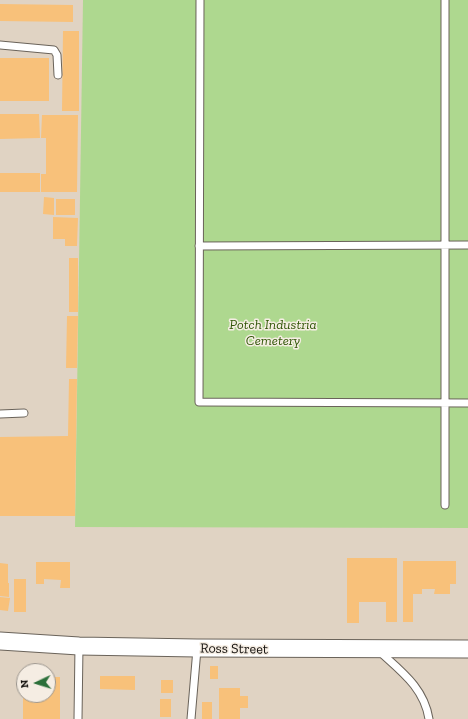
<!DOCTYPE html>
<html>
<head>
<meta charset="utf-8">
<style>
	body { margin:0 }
	#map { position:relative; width:468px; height:719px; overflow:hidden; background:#e8e0d6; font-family:"Zilla Slab",serif }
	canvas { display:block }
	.north { position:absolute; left:16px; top:663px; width:40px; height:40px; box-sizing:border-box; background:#f5ede3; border:1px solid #9a948d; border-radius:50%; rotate:266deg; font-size:11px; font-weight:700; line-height:16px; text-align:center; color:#120f0c }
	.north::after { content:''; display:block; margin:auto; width:14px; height:18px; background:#2b6f39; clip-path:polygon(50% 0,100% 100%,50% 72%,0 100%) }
</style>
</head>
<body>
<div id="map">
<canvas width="468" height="719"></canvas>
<div class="north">N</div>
</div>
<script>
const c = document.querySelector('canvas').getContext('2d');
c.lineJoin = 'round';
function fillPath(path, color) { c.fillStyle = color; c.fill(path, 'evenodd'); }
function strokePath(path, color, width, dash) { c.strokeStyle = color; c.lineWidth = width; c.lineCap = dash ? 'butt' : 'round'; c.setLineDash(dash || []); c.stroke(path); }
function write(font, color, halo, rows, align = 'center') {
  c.font = font + ' "Zilla Slab",serif'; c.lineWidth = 3; c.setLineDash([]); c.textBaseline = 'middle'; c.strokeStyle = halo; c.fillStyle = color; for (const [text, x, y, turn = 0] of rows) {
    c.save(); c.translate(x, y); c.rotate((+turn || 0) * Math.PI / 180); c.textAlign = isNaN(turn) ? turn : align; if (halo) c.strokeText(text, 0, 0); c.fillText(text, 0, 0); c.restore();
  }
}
fillPath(new Path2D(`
	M0,0H468V719H0ZM24,671H48V695H24Z`), '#e0d3c3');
fillPath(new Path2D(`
	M83,0H468V528L75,527Z`), '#aed88f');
fillPath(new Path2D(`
	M0,4L73,5V22L0,21Z
	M63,31H79V111H62Z
	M0,58H49V101H0Z
	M0,114H39L40,138L0,139Z
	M42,115H78L77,192H41V174H46V138H41Z
	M0,173H40V192H0Z
	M44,197L54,198V215L43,214Z
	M56,199H75V215H56Z
	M53,217L78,218L77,246H65V239H53Z
	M69,258H78V312H69Z
	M67,316H78L77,368H66Z
	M69,379H77L75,516H0V437L68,436Z
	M347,558H397V622H386V602H359V623H347Z
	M403,561H456V584H450V594H434L435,589H422V594H413V622H403Z
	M36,562H70V588H60L61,580L44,579V584H36Z
	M0,563L8,564V583H0Z
	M14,579H26V612H14Z
	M0,583H9V597L0,596Z
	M0,597L10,598L8,611L0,610Z
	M210,666H218V679H210Z
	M100,676H135V690L100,689Z
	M48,677H60V719H23V695H48Z
	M161,680H173V693H161Z
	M219,688H240V696H248V708H240V719H219Z
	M160,699H171V717H160Z
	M202,702H212V719H202Z`), '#f8c17a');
const service = new Path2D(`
	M200,0L199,402L468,403
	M445,0V505
	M0,45L54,50L57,55L58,75
	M199,246L468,245
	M0,414L24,413
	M380,652C402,672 424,688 429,719
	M78,719L79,646
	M191,719L197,649`);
const tertiary = new Path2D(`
	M0,641L79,646L197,648L468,649`);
strokePath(service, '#6a635a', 9);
strokePath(tertiary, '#6a635a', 19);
strokePath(service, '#fff', 7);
strokePath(tertiary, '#fff', 17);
write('italic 14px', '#315607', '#f5ede3', [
	["Potch Industria",273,325],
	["Cemetery",273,341]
]);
write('14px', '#120f0c', '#f5ede3', [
	["Ross Street",234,649,1]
]);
</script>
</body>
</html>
